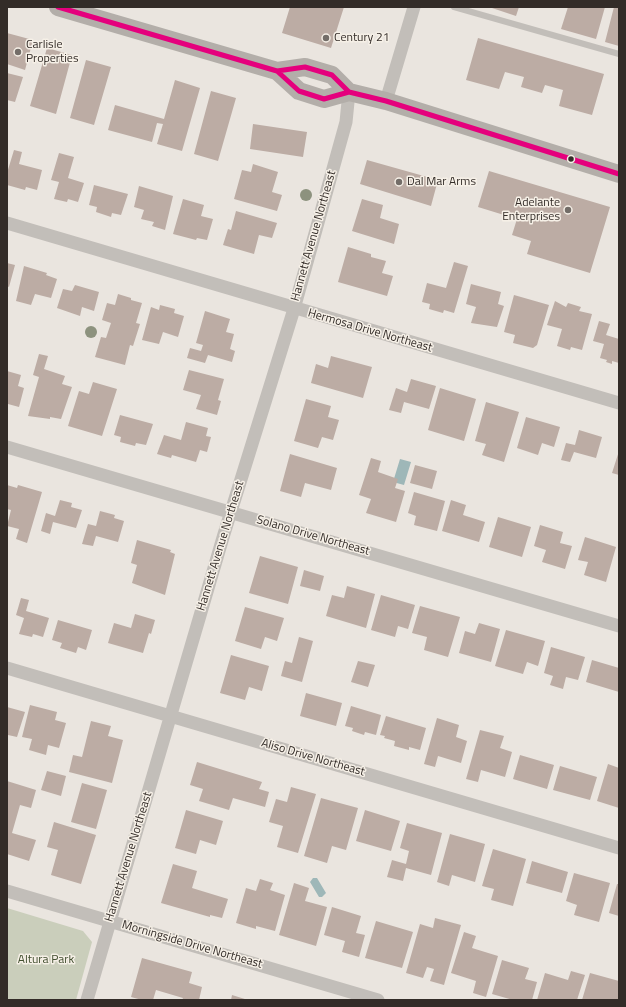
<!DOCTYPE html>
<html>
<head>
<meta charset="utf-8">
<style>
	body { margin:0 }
	#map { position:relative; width:626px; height:1007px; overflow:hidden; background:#eae5df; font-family:"Titillium Web",sans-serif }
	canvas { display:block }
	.frame { position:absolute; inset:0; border:8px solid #332c28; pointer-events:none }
</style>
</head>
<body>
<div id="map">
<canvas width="626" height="1007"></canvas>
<div class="frame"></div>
</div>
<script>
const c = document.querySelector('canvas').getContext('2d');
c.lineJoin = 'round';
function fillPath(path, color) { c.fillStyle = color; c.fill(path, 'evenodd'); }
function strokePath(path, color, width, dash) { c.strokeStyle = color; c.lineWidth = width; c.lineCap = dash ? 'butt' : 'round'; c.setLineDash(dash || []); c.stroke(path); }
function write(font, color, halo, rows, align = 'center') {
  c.font = font + ' "Titillium Web",sans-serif'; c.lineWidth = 3; c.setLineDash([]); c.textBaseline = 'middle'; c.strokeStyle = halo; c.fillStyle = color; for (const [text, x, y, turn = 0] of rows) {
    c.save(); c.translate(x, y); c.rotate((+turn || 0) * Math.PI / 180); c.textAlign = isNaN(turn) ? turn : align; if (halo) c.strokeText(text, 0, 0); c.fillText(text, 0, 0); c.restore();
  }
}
fillPath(new Path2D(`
	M7,908L83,931L92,942L76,1000H7Z`), '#cacebb');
fillPath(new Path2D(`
	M400,459L411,462L404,485L393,482Z
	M313,878H317L326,893L322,897H319L310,882Z`), '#9eb7b8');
fillPath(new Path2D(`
	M290,7H344L331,48L282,33Z
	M489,7H519L516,16Z
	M568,7H605L596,39L561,29Z
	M614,7H619V46L605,42Z
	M7,33L33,40L25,70L7,64Z
	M478,38L604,74L592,115L559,106L563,90L545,85L542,93L521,87L524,77L505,72L499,89L466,80Z
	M47,48L72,55L56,114L30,106Z
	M86,60L111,67L94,125L70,118Z
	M7,73L23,77L15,102L7,100Z
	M175,80L200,88L182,151L157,144L163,124L157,123L152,142L108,130L115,105L164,119Z
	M211,91L236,98L218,161L194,154Z
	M253,124L307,132L303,157L250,149Z
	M14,150L22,152L19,164L42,170L37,190L26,187L25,190L7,185V173Z
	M59,153L74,157L68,178L84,183L78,202L68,199L67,202L54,199L59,182L51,180Z
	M367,160L438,180L431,206L360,184Z
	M253,164L278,172L272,192L282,195L277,211L234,199L242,170L251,172Z
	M489,171L610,207L590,273L527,254L531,241L512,235L517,219L478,207Z
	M94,185L128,194L121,215L112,213L111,217L96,212L97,207L89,205Z
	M139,186L173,196L165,230L152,226L154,222L141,219L144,210L134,207Z
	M183,199L204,205L201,216L213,219L207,240L197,238L196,240L173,234Z
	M362,199L383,205L380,218L399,224L394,244L352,231Z
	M236,211L277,223L272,238L259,235L254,254L223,245L228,229L231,230Z
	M348,247L371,254V257L386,261L382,273L393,276L387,296L338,282Z
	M454,262L468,266L454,313L444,310L443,313L429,309L430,304L422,302L427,283L446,288Z
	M7,263L15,265L9,287L7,286Z
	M24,266L47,273L46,275L57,279L51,298L35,294L31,305L16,301Z
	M471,284L501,292L498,304L504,306L497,327L471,323L476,307L466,304Z
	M75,285L99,292L94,311L82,307L80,316L57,308L63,289L72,291Z
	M118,294L131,298V300L142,303L136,323L140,324L133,346L130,345L125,365L95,357L101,337L106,338L111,323L102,320L107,303L115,305Z
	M514,295L549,305L537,345L533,348L513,343L515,335L504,332Z
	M555,301L566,307L568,303L581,307L579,311L592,314L582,350L571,347L570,350L557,346L562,329L547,325Z
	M160,305L175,309L174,313L184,316L178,337L163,332L159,344L142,340L151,307L159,310Z
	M205,311L230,319L226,332L234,334L230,349L235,351L232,362L208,355L205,363L187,358L190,348L201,351L203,345L196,343Z
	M599,321L610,324L606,335L619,339V363L612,361V364L606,362L607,360L600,358L604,344L593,341Z
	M39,354L48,356L44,369L65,376L62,384L72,387L61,419L50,417V419L28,416L39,377L33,375Z
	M331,356L372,367L363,398L311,383L316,364L328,368Z
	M189,370L224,379L218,400L221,401L217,415L196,409L201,395L183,390Z
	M7,371L21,375L18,386L24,388L19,407L8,404L7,407Z
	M411,379L436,386L429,409L404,402L401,413L389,410L396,388L407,392Z
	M93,382L117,389L102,436L68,426L79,391L89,394Z
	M440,388L476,399L464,441L428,430Z
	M306,399L331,406L328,417L339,420L333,440L322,437L318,448L294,441Z
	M486,402L519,412L504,462L482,455L486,444L475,441Z
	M120,415L153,424L146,445L136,443L135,446L120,442L121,437L114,435Z
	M526,417L560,427L554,447L542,443L538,455L517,448Z
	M186,422L208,428L206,436L211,437L207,452L200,450L196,462L172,455L171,458L157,454L164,435L181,440Z
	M579,430L602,437L596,458L574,452L570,462L561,460L566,443L575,445Z
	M619,451V475L612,473Z
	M290,454L337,468L331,490L305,483L301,497L280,491Z
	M371,458L381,461L378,472L398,479L395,488L405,491L396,522L366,513L371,499L359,495Z
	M415,465L437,471L432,489L410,483Z
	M7,485L17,488L18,485L42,492L27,543L16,539L19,529L7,526L11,510L7,509Z
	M414,492L445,501L437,531L414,525L416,516L408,513Z
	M60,500L72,503L71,507L82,510L76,528L53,522L50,534L41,531L46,513L55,516Z
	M451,500L466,505L463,515L485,522L479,542L442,531Z
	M100,511L115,515L114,518L124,521L118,542L96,536L93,546L82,544L88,524L96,526Z
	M498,517L531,527L522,557L489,547Z
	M540,525L563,532L560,543L572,546L565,569L542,562L546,550L534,546Z
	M585,537L616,547L606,582L584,575L588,562L578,560Z
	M137,540L171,550L170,552L175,554L165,595L132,583L137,565L131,563Z
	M260,556L298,567L288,604L249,593Z
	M304,570L324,576L320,591L300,586Z
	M347,586L375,594L366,628L326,616L332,595L344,598Z
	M381,595L415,605L408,629L398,626L395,637L371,630Z
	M21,598L29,600L26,611L49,618L43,637L33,634L32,637L19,634L24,618L16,615Z
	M420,606L460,617L448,657L424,650L427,637L412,633Z
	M245,607L284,618L277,641L265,637L261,649L235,641Z
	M135,614L155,620L151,634L149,633L143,653L108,643L114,623L131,628Z
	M58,620L92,630L86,650L78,647L76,653L60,648L62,643L52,640Z
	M479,623L500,629L491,662L459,653L465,631L475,634Z
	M506,630L545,641L538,666L527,662L523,674L495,666Z
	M299,637L313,641L302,682L281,676L285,661L292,663Z
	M551,647L585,657L578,680L566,677L563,689L550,685L553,676L544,673Z
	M231,655L269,666L262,691L249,687L245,700L220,693Z
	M592,660L619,668V692L586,682Z
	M358,661L375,665L368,687L351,682Z
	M306,693L342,703L336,726L300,716Z
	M30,705L57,712L55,720L66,723L59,748L48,745L46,755L29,750L32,739L22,737Z
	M351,706L381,715L376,735L365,732L364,735L352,731L353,728L345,726Z
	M7,707L25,712L17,737L8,735L7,738Z
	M386,716L426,728L420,750L409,747V750L394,746L395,741L384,738L385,736L380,735Z
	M437,718L459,725L456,737L467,741L461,763L438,756L435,767L424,764Z
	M91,721L111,726L108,736L123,740L112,783L69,772L73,755L82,757Z
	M480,730L504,736L500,748L512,752L505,777L481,770L478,782L466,779Z
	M520,755L554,765L547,789L513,779Z
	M197,762L262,782L259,789L269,792L265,807L233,798L229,810L199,801L203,789L190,785Z
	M608,764L619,768V808L597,801Z
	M560,766L597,777L590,800L553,790Z
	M47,771L66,776L61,796L41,790Z
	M7,781L36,790L31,808L20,805L12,833L36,840L29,861L7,854Z
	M82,783L107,790L96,829L71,822Z
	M291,787L316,794L298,853L277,847L283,826L269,822L276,799L287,802Z
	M321,798L358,808L346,850L332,846L327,863L304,856Z
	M186,810L223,821L216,845L200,840L196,854L175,848Z
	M365,810L400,821L391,851L356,841Z
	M54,822L96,835L81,884L51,875L58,850L47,847Z
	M407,823L442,833L431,875L406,868L403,881L387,877L392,860L406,864L409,851L400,848Z
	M450,834L485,844L475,882L452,875L449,886L437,882Z
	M493,849L526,859L513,906L491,900L494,889L482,886Z
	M532,861L568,872L562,893L526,883Z
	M173,864L197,871L192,888L228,899L222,918L210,915V917L161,903Z
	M574,873L610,883L599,922L574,915L577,905L566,901Z
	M260,879L273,883L270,890L285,895L275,931L256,926V929L236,923L246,888L256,891Z
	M294,883L309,888L305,901L327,907L316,946L279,935Z
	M617,884H619V916L609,913Z
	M332,907L361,916L356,933L365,935L359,957L342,952L345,941L324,935Z
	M435,918L461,925L444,985L430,981L434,969L427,967L423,978L406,973L420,924L433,928Z
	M376,921L413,932L402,968L365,958Z
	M464,932L476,936L472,948L498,956L486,997L473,993L476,981L451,973Z
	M142,958L192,972L189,983L202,987L199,1000H182L183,998L156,990L153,1000H142L131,997Z
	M502,960L529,968L525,979L537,982L532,1000H513L492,994Z
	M571,971L585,975L577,1000H537L545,973L568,980Z
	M590,973L619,981V1000H582Z
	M232,995L248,1000H231Z`), '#bcaca4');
strokePath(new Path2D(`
	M454,7L619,54`), '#c2beb9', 6);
strokePath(new Path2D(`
	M386,101L414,7
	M7,223L619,403
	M7,447L619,626
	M7,668L619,848
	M7,891L378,1000
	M87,1000L224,534L294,309L346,122L349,92`), '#c2beb9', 13);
strokePath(new Path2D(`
	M58,7L277,71L305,67L332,75L349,92L324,99L299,91L277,71
	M349,92L386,101L619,174`), '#b3aea9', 18);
strokePath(new Path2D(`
	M58,7L277,71
	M305,67L332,75L349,92L324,99L299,91L277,71Z
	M349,92L386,101L619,174`), '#e5007d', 5);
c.fillStyle = '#8d927e';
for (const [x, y] of [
	[306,195],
	[91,332]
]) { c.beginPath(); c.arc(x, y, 6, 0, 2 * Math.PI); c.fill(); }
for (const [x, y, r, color] of [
	[326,38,4,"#736d68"],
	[18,52,4,"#736d68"],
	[571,159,3.5,"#332c28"],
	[399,182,4,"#736d68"],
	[568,210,4,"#736d68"]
]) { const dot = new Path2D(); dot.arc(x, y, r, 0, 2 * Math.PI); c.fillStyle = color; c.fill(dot); strokePath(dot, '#f6f0e7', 1.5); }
write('12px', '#332c28', '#f6f0e7', [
	["Century 21",334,38],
	["Carlisle",26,45],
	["Properties",26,59],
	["Dal Mar Arms",407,182],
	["Adelante",560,203,"right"],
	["Enterprises",560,217,"right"]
], 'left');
write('12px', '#332c28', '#f6f0e7', [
	["Hannett Avenue Northeast",314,236,-74],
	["Hermosa Drive Northeast",370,331,16],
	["Solano Drive Northeast",313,536,16],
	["Hannett Avenue Northeast",221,546,-73],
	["Aliso Drive Northeast",313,758,16],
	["Hannett Avenue Northeast",129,857,-73],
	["Morningside Drive Northeast",192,945,16]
]);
write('12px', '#414e2f', '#f6f0e7', [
	["Altura Park",46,960]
]);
</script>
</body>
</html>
